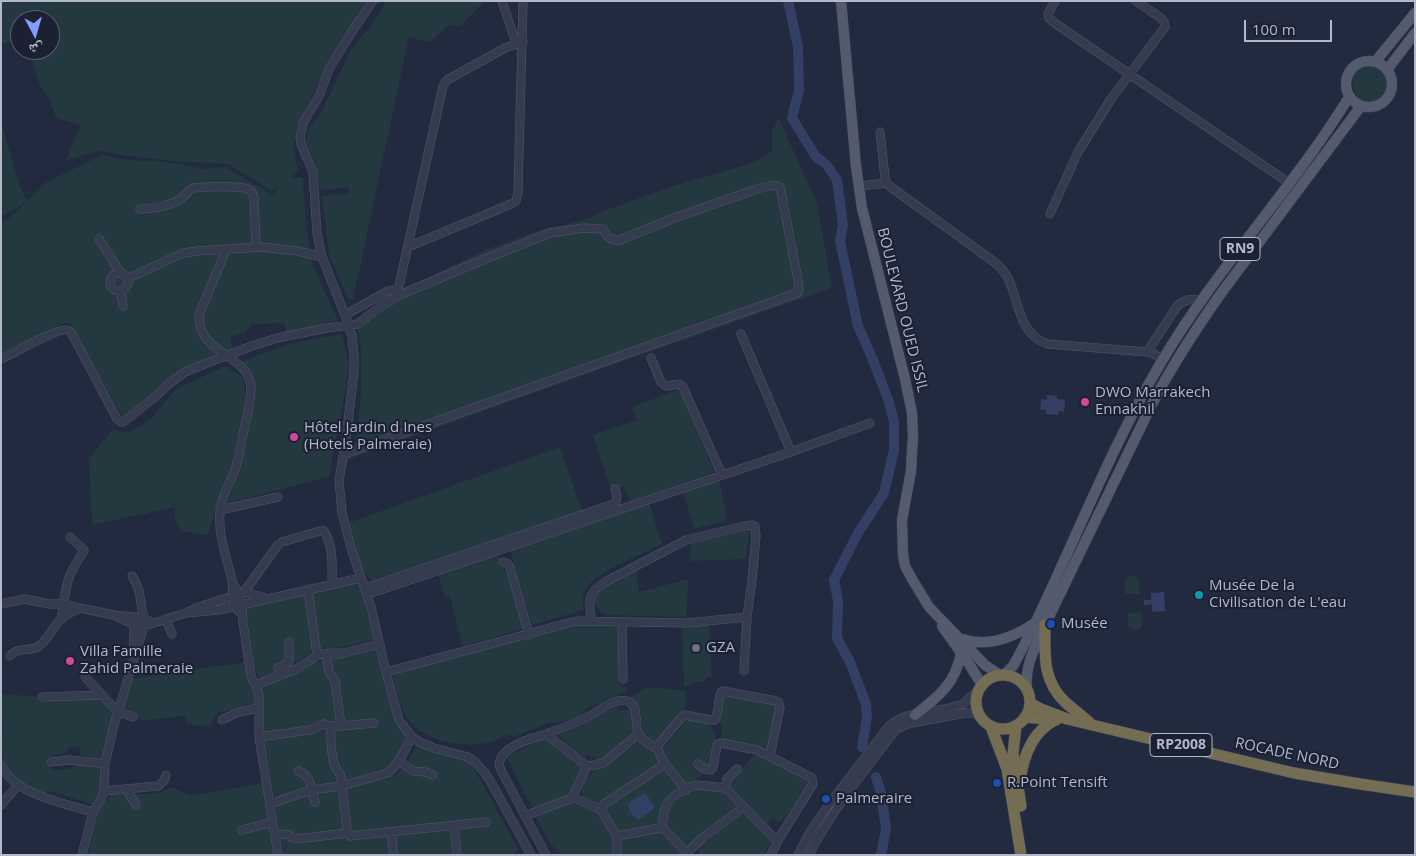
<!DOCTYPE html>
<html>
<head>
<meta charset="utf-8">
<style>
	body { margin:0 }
	#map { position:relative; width:1416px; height:856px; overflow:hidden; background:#222a3f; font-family:"Open Sans","Noto Naskh Arabic",sans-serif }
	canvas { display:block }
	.frame { position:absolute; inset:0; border:2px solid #b2b7ca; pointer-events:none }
	.north { position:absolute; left:10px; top:10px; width:50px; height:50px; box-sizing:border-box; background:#1b2133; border:1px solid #575d6f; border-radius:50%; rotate:174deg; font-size:14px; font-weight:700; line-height:20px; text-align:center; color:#b2b7ca }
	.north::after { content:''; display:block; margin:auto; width:18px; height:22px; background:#839efe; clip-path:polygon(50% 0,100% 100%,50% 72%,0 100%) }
	.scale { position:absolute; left:1244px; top:20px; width:88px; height:22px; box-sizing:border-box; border:2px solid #b2b7ca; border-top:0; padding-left:6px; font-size:15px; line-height:18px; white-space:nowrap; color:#b2b7ca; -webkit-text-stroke:4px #1b2133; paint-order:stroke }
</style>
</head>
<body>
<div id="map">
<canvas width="1416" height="856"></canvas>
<div class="frame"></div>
<div class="north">ش</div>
<div class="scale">100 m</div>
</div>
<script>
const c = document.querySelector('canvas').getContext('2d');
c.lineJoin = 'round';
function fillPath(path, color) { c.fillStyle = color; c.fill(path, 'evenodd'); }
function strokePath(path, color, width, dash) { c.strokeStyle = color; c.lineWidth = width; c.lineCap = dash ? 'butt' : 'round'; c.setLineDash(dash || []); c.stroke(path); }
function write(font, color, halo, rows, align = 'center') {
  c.font = font + ' "Open Sans",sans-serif'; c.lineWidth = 4; c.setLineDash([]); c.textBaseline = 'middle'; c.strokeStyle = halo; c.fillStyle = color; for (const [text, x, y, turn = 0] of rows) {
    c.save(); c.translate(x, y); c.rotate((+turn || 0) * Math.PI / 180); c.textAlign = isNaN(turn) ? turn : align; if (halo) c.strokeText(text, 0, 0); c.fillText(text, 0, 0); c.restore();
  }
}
fillPath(new Path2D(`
	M1,1H370L328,62L298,126L293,145L298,171L291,177L303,178L306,224L313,266L338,320L287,334L284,323L251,324L245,333L230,337L233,353L175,373L171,383L124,419L70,323L62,324L1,356V224L9,218L27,202L1,217V121L19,184L27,201L47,182L102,155L127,160L168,162L205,169L224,167L275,196L278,187L272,191L228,164L183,162L120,155L101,150L66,160L81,125L56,118L49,97L40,86L29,50H50V20H20V40L1,44Z
	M386,1H485L460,26C443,21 442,37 429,41C423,42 415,38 409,37L353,300L348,299L329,255L322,196L349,193V187L320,190L316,163L306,144L308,129L322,111L352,48L372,25Z
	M1364,65H1374L1382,69L1389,86L1384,95L1377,101C1372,101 1366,102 1361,99C1352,93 1349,77 1357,70C1359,68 1362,67 1364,65Z
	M779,119L817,203L832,288L612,365L347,460C350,454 353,449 355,442C361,421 366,337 354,320L384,299L485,250L547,228L562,226L591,218L601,212L673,186L753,163L772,150V131Z
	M342,334L349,366L345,393L329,477L227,503L241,466L255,400L254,383L237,363L293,343Z
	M225,366L243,377L246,398L231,468L221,492L208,535L181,531L175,519V507L92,525L89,459L112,430L128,433L150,420L176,389Z
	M680,389L714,472L630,501L624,486L611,490L593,435L637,420L632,407Z
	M560,447L582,511L372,580C357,568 352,541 348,523Z
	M719,479L727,520L694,529L683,492Z
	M649,503L662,544C645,552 596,573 587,587C582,594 583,602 584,610L532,625L509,547Z
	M750,529L746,559L690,561L691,542Z
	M497,553L508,577L523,629L462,646L450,597L445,598L438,572Z
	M636,569L639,592L689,579L686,617L604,615C576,591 617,579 636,569Z
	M1129,576H1136L1139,580L1140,594H1125V581Z
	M354,582L359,583L361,587L375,640L343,647L317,649L300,660L265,677L261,679L259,678L254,665L245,606Z
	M1141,612L1142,626L1139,630H1133L1128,626L1127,613Z
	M576,624L619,625L618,683L628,688L624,693L618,694V696L613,697L587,708L580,717L560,722L546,724L513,737L510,734C500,739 489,744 477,744C455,746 419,738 407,718C400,707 396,687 392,673Z
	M709,624L712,678L707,677L705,682H694L693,685L684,686L682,627Z
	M372,648L376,650L380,664L386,691L396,721L411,737L391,769L368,774L353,780L309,786L276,800L273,793L261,717L260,686L312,663Z
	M246,662L256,703L218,713L209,727L186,723L185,715L145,721L120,710L130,679Z
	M645,688H660L686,691L685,708L681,717L658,745L644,736L640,710L630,697Z
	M1,694L42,697H99L114,715L102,762L80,755L79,747H68L67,752L46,758L52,771L73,768L75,763L102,769V791L93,805L52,791L45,793L30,789L16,779L5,767L2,759L1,735L4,724L1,723Z
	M723,695L775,704L777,710L769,752L752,745L722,741V727L719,723Z
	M629,705L635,709L639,734L601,761L597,760L587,754L584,757L559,737V735L562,733L582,726L617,706L618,710L629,709Z
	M692,718C703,721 710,724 716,733L711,766C703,772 695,785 684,785C677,775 664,760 664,747L686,721Z
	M545,738L559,748L582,767L581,776L571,795L534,811L507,758L510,755Z
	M641,741L655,749L663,763L599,805L583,797C576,778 601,766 614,758C623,752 632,747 641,741Z
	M417,745L434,752L453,756L468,762L476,772L519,850L512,855H283L276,808C287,794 331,791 349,788C357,786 364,782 371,781C379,779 388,781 394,776C405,769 411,756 417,745Z
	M757,751L811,783L798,802L780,822L772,819L767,824L732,787L731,782Z
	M667,766L682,788L667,802L662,826L619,834L605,809Z
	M263,783L276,855H88L98,810L111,794L127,795L159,793L171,787L190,796Z
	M705,788L722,791L739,808L684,850L667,828V815L670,805L691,790Z
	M573,802C579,804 586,805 592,808C607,817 615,838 615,855H563C549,847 543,829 535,815L560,805Z
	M744,813L771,841L764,855H701L698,850L699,846Z
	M656,833H663L681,853L680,855H620L618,838Z`), '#243840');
fillPath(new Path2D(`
	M1047,395L1057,396V399L1065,400L1064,412L1059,411L1058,415L1046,414V410L1040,409L1041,399L1047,400Z
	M1164,592L1165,611L1152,612V604L1144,605V600H1151V593Z
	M645,793L655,807L642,818L637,820L635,816H633L627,805L630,803L631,801Z`), '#333f65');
strokePath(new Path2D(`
	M788,1L798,47L799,90L792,118L816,157L826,164L837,180L843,225L840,241L858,326L873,360L889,402L894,422V450L884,493L858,533L834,580L838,601L837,638L850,662L866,704L867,717L862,747
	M876,777L881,793L886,829L881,855`), '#333f65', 10);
const minor = new Path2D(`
	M373,1L353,30L329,69L319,96L304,121L300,137L301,144L313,172L317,233L322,257L345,315L352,336L354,356V372L345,446L339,480L342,513L351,548L371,607L386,672L399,720L412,737L421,743L434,748L468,757L475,762L485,773L492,784L531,855
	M502,1L516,43
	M1055,1L1048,14L1049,18L1056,24L1289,183
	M880,132L885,178L888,185L997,264C1002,269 1006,274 1009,280C1019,303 1020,336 1048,344L1147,352L1154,354L1163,360
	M859,186L887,183
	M140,209C153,208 168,207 180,199C185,196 188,191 193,188C203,187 242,185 250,190C253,193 253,194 254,197L256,247
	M1050,214L1078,152L1111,99L1165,27L1164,22L1161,18L1136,1
	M99,239L121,274
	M408,247L511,204L516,201L518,193L523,1
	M226,250L199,315C198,356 250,354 251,388C251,402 247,416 244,430C241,443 239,457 235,470C229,485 221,497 220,513C218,534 226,556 231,576C234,586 231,597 235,606C237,609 240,612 242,615
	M110 282a9 9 0 1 1 18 0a9 9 0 1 1-18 0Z
	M127,279L172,258L183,253L198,251L261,247L297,251L322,257
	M121,291L123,306
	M345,315L388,291L396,290L399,286L443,86L447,80L505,48L523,42
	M741,334L791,452
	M1147,352L1178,305L1187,300L1204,299
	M651,358L661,382L666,386L679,384L683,387L722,475
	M1,359C12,354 58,328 66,330C69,330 71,332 72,334L117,419L121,422H123L154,398L171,382L185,372L202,365L249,347L277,338L327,328L358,324L377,309L402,294L485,259L550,233L583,228L603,229C607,237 610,241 620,240L674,218L757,189L773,185L780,187L798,280L799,291L797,293L344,454
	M220,510L278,497
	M503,562L507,563L510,567L529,635
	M234,585C244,601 241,606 243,623C246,640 248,658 251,675L253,681L256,685L259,696V737L278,855
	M365,588L611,505L616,502L617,496L615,489
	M308,589L317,655
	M244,592L278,545L282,542L320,531H324C334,547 332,566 332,584
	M368,594L791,452L870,423
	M1,604L25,599L49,604H64L80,608L114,615L134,617L149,621
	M186,613L219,610L361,578
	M114,615L132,624L144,626L186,613L196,608L244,592L265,598
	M62,619C62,608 66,585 70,575C74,566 80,558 84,550L70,537
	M166,620L172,634
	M591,621C589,601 587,593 605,582L686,540L744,526L752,525L755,526L756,536L752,580L747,617L744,671
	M622,622L623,679
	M336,655L380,644
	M10,656C20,645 29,653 39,646C49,639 53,626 62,618C67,614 74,611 80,608
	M133,656L134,629L137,620
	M327,659L329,672L335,681L341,726
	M386,672L576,621L688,623L747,617
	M280,676L278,668L288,663L289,661V642
	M85,677L118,712L133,717
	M256,685L296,669L312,659L317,655L330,653H340
	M42,697L101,695
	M222,720L236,713L258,708
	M374,723L341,726H332C329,733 332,759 335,766C337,771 340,772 341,777L347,829L350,836L486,822
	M546,734L587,766L594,765L603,763L639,734
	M259,737L310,730L323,724L332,726
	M398,761L414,771L425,772L433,775
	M51,762L70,760L105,764
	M665,764C662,758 655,750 660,743L680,719L685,715L710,720H715C719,711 718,701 721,692L723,691L776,701L778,702L780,707L770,756
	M698,764L705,769L711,770L713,767L717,746L718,744L721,743L757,750L812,778L813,784L778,840
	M1,765C13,794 66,804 93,812
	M737,769L727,779L726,788L773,837L778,840L771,855
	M298,771C312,775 311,790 315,802
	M126,789L136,805
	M104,791L158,786L164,781L166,775
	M572,798L587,766
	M270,804L311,790L341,786L388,773C399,765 405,749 412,737
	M1,805L18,785
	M525,816L572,798H575L601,810
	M454,826L457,855
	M662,828C663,821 663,811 667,804C670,797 689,786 697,785L726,788
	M242,830L273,822
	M391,833L394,855
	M275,835L288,834L292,838L296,839L348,833
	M617,837L601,810L604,804L665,764L686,790
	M82,855L93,812L101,799L104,791L105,764L114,725L144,626C146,619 143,616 142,610C140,597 140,587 132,576
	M546,855L503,774C500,768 497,763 502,756C512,743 531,739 546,734C563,728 580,722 595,713C604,707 615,698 627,701C640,705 634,725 639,735C643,741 652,745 657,749
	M617,855V836L660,828L664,829L687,853
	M685,855L702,838L744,807
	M798,855L810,832L830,803L889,726L901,718L907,716L950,708L963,704L979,689
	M809,855C830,813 861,776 889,738L897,729L907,724L965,713H973L981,718`);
const major = new Path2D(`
	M841,1L856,166L862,208L905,379L912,413L913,437L912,451L911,471L902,520L903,555L905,566L912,579L929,607L985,665L1000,675
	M1346 84a23 23 0 1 1 46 0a23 23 0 1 1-46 0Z
	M1375,62L1415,13
	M1387,70L1415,33
	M942,626L969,664L982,685
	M962,639C988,648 1014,637 1035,623
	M1003,675L1008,671L1013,666C1030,636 1044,605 1058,574C1090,504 1120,432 1159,366C1214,271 1292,190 1349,97
	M1027,689C1024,666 1036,646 1045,625L1149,410C1170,369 1195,330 1222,292L1361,106
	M915,715C938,697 956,683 961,653`);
const highway = new Path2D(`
	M1045,625C1045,655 1042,680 1065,702C1073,709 1081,715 1089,722
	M976 702a27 27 0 1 1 54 0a27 27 0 1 1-54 0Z
	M1030,703L1041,709L1067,719L1294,773L1360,784L1415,792
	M1025,717L1056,720
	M1016,726L1013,754L1021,806
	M991,727L1007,769L1021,855
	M1020,782C1023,756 1032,732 1055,720`);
strokePath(minor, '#515769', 9);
strokePath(major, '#3f4557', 11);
strokePath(highway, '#3e4456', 12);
strokePath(minor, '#363c4f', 8);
strokePath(major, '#545b6f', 10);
strokePath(highway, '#756d53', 11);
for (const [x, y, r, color] of [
	[1085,402,5,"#d1479c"],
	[294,437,5,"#d1479c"],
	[1199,595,5,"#0f9aa8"],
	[1051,624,5,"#1a4fb4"],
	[696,648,5,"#6b7280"],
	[70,661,5,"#d1479c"],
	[997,783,5,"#1a4fb4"],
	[826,799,5,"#1a4fb4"]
]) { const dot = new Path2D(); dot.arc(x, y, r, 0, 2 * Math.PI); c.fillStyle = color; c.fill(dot); strokePath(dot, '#1b2133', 2); }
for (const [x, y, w] of [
	[1240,249,40],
	[1181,745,62]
]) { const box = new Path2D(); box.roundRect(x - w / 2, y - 11.5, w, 23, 4); c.fillStyle = '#1b2133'; c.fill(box); strokePath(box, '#b2b7ca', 1); }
write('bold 14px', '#b2b7ca', null, [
	["RN9",1240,249],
	["RP2008",1181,745]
]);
write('15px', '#b2b7ca', '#1b2133', [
	["BOULEVARD OUED ISSIL",902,310,76],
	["ROCADE NORD",1287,754,12]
]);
write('15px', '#b2b7ca', '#1b2133', [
	["DWO Marrakech",1095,393],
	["Ennakhil",1095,410],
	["Hôtel Jardin d Ines",304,428],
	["(Hotels Palmeraie)",304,445],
	["Musée De la",1209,586],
	["Civilisation de L'eau",1209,603],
	["Musée",1061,624],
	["GZA",706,648],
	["Villa Famille",80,652],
	["Zahid Palmeraie",80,669],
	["R.Point Tensift",1007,783],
	["Palmeraire",836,799]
], 'left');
</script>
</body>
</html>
